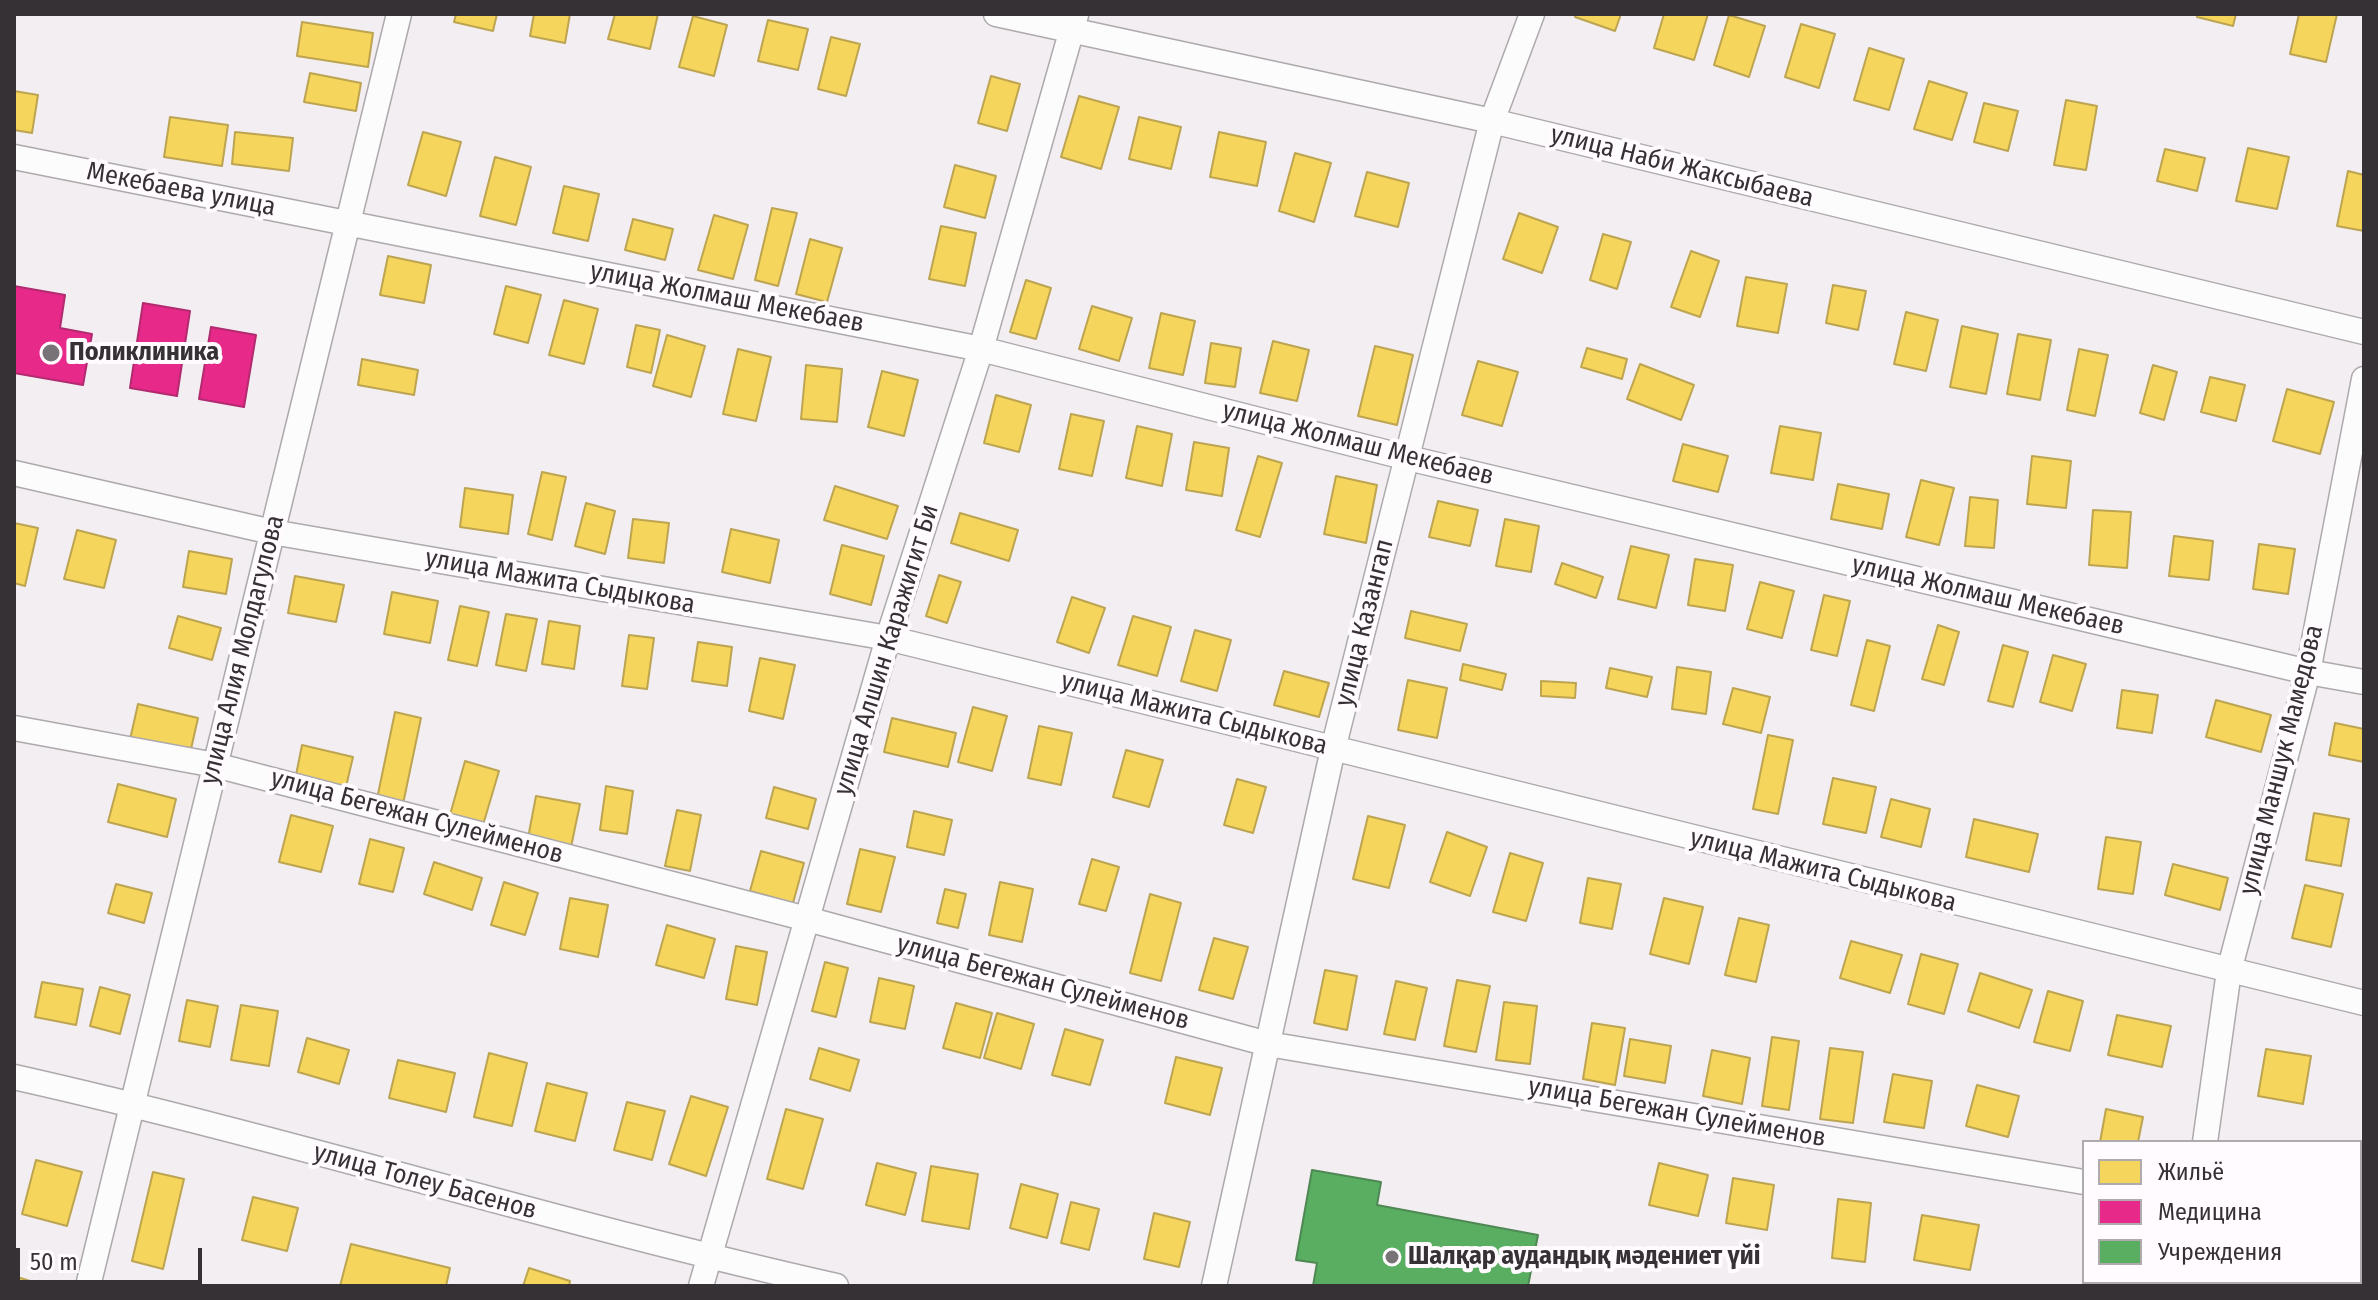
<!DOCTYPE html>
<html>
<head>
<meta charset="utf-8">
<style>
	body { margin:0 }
	#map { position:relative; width:2378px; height:1300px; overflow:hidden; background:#f3eef2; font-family:"Fira Sans Condensed",sans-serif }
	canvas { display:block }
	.frame { position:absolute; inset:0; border:16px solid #353134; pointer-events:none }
	.legend { position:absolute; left:2082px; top:1140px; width:280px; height:144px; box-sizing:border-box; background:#fffbfe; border:2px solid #aeaaad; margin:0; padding:10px 14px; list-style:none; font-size:24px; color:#353134 }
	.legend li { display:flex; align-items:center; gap:16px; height:40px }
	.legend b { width:40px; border:2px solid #aeaaad }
	.scale { position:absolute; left:16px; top:1248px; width:186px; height:36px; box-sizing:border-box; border:4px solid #353134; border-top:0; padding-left:10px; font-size:24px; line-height:28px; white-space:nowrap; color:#353134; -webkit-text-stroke:6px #fffbfe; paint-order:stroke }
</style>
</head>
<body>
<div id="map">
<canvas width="2378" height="1300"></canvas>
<div class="frame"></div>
<ul class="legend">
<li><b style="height:22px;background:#f6d55c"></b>Жильё</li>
<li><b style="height:22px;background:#e7298a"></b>Медицина</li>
<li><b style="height:22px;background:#5aae61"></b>Учреждения</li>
</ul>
<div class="scale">50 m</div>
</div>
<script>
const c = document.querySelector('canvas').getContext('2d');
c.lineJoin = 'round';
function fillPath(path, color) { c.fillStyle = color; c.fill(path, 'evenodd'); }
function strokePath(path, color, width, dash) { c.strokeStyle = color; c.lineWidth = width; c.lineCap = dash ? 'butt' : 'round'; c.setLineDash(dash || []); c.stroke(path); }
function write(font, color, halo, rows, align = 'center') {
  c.font = font + ' "Fira Sans Condensed",sans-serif'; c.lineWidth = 8; c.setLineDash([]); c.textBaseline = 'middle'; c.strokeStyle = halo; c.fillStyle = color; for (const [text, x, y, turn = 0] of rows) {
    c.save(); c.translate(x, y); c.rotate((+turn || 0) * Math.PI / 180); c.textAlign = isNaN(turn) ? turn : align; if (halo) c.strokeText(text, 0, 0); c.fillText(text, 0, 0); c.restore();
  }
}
const homes = new Path2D(`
	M456,14H497L493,31L454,22Z
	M534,14H570L565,43L530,36Z
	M615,14H658L650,49L608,39Z
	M1576,14H1621L1615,31L1575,17Z
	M1664,14H1708L1694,60L1654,48Z
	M2198,14H2236L2233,26L2197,17Z
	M2299,14H2337L2326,62L2290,54Z
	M1729,15L1765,26L1749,77L1714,65Z
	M693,16L727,25L714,76L679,67Z
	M768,20L808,29L798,70L758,61Z
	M302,22L373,33L368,67L297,56Z
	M1801,24L1835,34L1819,88L1785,77Z
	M831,37L860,44L846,96L818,89Z
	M1869,48L1904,59L1889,110L1854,100Z
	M310,73L361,83L356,111L304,102Z
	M991,76L1020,84L1007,131L978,123Z
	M1929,81L1967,93L1952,140L1914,129Z
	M14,91L38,95L32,133L14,130Z
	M1079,96L1119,107L1101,169L1061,157Z
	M2066,100L2097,106L2086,170L2054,165Z
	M1984,103L2018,111L2008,151L1974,142Z
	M170,117L228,125L222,166L164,157Z
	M1139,117L1181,127L1171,169L1129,159Z
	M235,132L293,138L289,171L232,164Z
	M423,132L461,142L446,196L408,185Z
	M1219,132L1266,142L1257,186L1210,177Z
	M2248,148L2289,157L2277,209L2236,201Z
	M2165,149L2205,158L2197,191L2157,181Z
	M1295,153L1331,163L1314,222L1279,211Z
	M495,157L531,167L516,225L480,216Z
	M955,165L996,176L985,218L944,207Z
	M2348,171L2364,175V231L2337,226Z
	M1367,172L1409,183L1398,227L1355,216Z
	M564,186L599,194L588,241L553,233Z
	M772,208L797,213L778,286L755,280Z
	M1519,213L1558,227L1542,273L1503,259Z
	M714,215L748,225L733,279L698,270Z
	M633,219L673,229L665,260L625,250Z
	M941,226L976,233L965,286L929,279Z
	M1603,234L1631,242L1617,289L1590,280Z
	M810,239L842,248L827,302L796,294Z
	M1691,251L1719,261L1700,317L1671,307Z
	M388,256L431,265L424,303L380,295Z
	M1746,277L1787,284L1778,333L1737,326Z
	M1026,280L1051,288L1036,339L1010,332Z
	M1833,285L1866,291L1858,330L1826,323Z
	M506,286L541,295L528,343L494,334Z
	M564,300L598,309L584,364L549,355Z
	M1092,306L1132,318L1119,361L1079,349Z
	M1906,312L1938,320L1926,371L1894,364Z
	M1161,313L1195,321L1183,375L1149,368Z
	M636,325L660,330L651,373L627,367Z
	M1962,326L1998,334L1986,394L1950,387Z
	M2018,334L2051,340L2040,400L2007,394Z
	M667,335L705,346L691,397L653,386Z
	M1273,341L1309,350L1297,401L1260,393Z
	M1211,343L1241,348L1235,387L1205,383Z
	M1375,346L1413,355L1397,425L1358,416Z
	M1587,348L1627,359L1622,379L1581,367Z
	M738,349L771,357L756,421L723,414Z
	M2079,349L2108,355L2095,416L2067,410Z
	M362,359L418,370L414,395L358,385Z
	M1478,361L1518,372L1502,426L1462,415Z
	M1640,364L1694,385L1681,420L1627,399Z
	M806,365L842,369L837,422L801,419Z
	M2153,365L2177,372L2164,420L2140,413Z
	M882,371L918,380L904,436L868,427Z
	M2210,377L2245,385L2236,421L2201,412Z
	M2287,389L2334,402L2320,454L2273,441Z
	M996,395L1031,405L1019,452L984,443Z
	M1071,414L1104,421L1092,476L1059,469Z
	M1137,426L1172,434L1162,486L1126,478Z
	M1780,426L1821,433L1813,480L1771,473Z
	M1194,442L1229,448L1222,496L1186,490Z
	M1683,444L1728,456L1718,492L1673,481Z
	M1258,456L1282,463L1260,537L1236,530Z
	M2032,456L2071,461L2066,508L2027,504Z
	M542,472L566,477L552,540L528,534Z
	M1336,476L1377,485L1366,543L1324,534Z
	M1921,480L1954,488L1939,545L1906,537Z
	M1838,484L1889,494L1882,529L1831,519Z
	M835,486L898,506L887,539L824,520Z
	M465,488L513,495L508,534L460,527Z
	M1970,497L1998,500L1994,548L1965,546Z
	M1438,501L1478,510L1470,546L1429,537Z
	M586,503L615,511L605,554L575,546Z
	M2093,510L2131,512L2127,568L2089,565Z
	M960,513L1018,530L1009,561L951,543Z
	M633,519L669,523L664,563L628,558Z
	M1505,519L1539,526L1531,572L1496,566Z
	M14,523L38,528L25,586L14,583Z
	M731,529L779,540L770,583L722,572Z
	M77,530L116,540L104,588L64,579Z
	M2174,536L2213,541L2209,580L2169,576Z
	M2259,544L2295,549L2288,594L2253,589Z
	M842,545L884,556L871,605L830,594Z
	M1631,546L1669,555L1656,608L1618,599Z
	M189,551L232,559L226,594L183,587Z
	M1695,559L1733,565L1725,611L1688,605Z
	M1562,563L1603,577L1596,598L1555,584Z
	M939,575L961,582L947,623L926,616Z
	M295,576L344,585L336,622L288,613Z
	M1760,582L1794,591L1782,638L1747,629Z
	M392,592L438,601L430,643L384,634Z
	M1824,595L1850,601L1837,656L1811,650Z
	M1072,597L1105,608L1089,653L1057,642Z
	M460,606L489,612L477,666L448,660Z
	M1411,611L1467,624L1460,651L1405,638Z
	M506,614L537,619L526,671L496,665Z
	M178,616L221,628L212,660L169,648Z
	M1133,616L1171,627L1157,676L1118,665Z
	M549,621L580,626L574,669L542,664Z
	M1938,625L1959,632L1944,685L1922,679Z
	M1195,630L1231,640L1217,691L1181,681Z
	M629,635L654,638L647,689L622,686Z
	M1867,640L1890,646L1874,711L1851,705Z
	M698,642L732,647L727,686L692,681Z
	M2003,645L2028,652L2013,707L1988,701Z
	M2053,655L2086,664L2072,711L2040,702Z
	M760,658L795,665L783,719L749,711Z
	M1463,664L1506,674L1502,690L1460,680Z
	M1677,667L1711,672L1706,714L1672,709Z
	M1610,668L1652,677L1647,697L1606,688Z
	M1284,671L1329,683L1319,717L1274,705Z
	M1408,680L1447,688L1437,738L1398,730Z
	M1541,681L1576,683L1575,698L1541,696Z
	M1733,688L1770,697L1761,733L1723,724Z
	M2122,690L2158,695L2152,733L2117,728Z
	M2216,700L2271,715L2261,752L2206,737Z
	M138,704L198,718L189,758L129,744Z
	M973,707L1007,716L992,771L958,762Z
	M395,712L421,718L403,804L377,799Z
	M892,718L956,733L948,767L884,752Z
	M2335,723L2364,729V762L2329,755Z
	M1039,726L1072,733L1061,785L1028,778Z
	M1768,735L1793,740L1778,814L1753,809Z
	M302,745L353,757L345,791L295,780Z
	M1126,750L1163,760L1149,807L1113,797Z
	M465,761L499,771L483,825L450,815Z
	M1833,778L1876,787L1866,833L1823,824Z
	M1237,779L1266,787L1253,833L1224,825Z
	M118,784L176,799L167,837L108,822Z
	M606,786L633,791L627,834L600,830Z
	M774,787L816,799L808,829L766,818Z
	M536,796L580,804L571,847L528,838Z
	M1891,799L1930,809L1921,847L1881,837Z
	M677,810L701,815L690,871L665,866Z
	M914,811L952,820L944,855L907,847Z
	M2314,813L2349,819L2341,866L2306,860Z
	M291,815L333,826L321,872L279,862Z
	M1368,816L1405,825L1389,888L1353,879Z
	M1974,819L2038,834L2029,872L1966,857Z
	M1447,832L1487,847L1470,896L1430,882Z
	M2106,837L2141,842L2133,894L2098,889Z
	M370,839L404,848L393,892L359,884Z
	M860,849L895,857L881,912L847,904Z
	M761,851L804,863L793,903L750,891Z
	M1510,853L1543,863L1526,921L1493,912Z
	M1092,859L1119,867L1106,911L1079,904Z
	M434,862L482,878L472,910L424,894Z
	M2173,864L2228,878L2220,910L2165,895Z
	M1588,878L1621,884L1612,929L1580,923Z
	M504,882L538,893L525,935L491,925Z
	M1000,882L1033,889L1022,942L989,935Z
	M116,884L152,893L144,923L108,913Z
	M2305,885L2343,894L2331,947L2292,938Z
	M945,889L966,894L958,928L937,923Z
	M1150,894L1181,903L1161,981L1130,973Z
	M570,898L608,905L598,957L560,949Z
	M1664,898L1703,907L1689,964L1650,954Z
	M1739,918L1769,925L1756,982L1725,975Z
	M667,925L715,939L704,978L656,965Z
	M1214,938L1248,947L1233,999L1199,990Z
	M1851,941L1902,955L1890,993L1840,978Z
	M736,946L767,952L757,1005L726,999Z
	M1921,954L1958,964L1944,1014L1908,1004Z
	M825,962L848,968L836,1017L812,1011Z
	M1325,970L1357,976L1347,1030L1314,1023Z
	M1980,973L2032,990L2019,1028L1968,1011Z
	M879,978L914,986L905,1029L870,1022Z
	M1457,980L1490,986L1476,1052L1444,1046Z
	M1396,981L1427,988L1415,1040L1384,1034Z
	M42,982L83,989L76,1025L35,1017Z
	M100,987L130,995L120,1034L90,1026Z
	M2048,991L2083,1001L2070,1051L2034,1042Z
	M187,1000L218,1006L210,1047L179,1041Z
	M1504,1002L1537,1006L1530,1064L1496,1060Z
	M956,1003L992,1013L980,1058L943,1048Z
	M241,1005L278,1011L269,1066L231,1060Z
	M997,1013L1034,1024L1021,1069L984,1058Z
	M2117,1015L2171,1026L2162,1067L2108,1055Z
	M1592,1023L1625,1028L1615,1085L1583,1079Z
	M1065,1029L1103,1040L1090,1085L1052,1075Z
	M1772,1037L1799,1041L1789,1110L1762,1106Z
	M307,1038L349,1050L339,1084L298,1072Z
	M1630,1039L1671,1046L1665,1083L1624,1076Z
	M819,1048L859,1060L850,1091L810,1079Z
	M1830,1048L1863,1052L1853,1123L1820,1119Z
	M2266,1049L2311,1056L2303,1104L2258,1096Z
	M1712,1050L1750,1058L1742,1104L1703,1096Z
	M489,1053L527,1063L512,1126L474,1117Z
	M1176,1057L1222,1068L1210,1115L1165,1103Z
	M398,1060L455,1073L446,1112L389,1098Z
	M1893,1074L1932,1081L1924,1128L1884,1122Z
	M547,1083L587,1093L575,1141L535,1131Z
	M1977,1085L2019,1096L2008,1137L1966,1126Z
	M691,1096L728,1107L706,1176L669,1164Z
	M627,1102L665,1111L652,1160L614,1150Z
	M786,1109L823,1119L803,1189L767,1179Z
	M2106,1109L2143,1117L2138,1142H2100Z
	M36,1160L82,1172L67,1226L22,1214Z
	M877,1163L916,1173L905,1215L866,1205Z
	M1659,1163L1708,1175L1698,1216L1649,1205Z
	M931,1166L978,1174L969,1229L922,1221Z
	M153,1172L184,1179L163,1269L132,1261Z
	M1733,1178L1774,1185L1767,1230L1726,1223Z
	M1021,1184L1058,1194L1047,1238L1010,1228Z
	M253,1197L298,1208L287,1251L242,1240Z
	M1838,1199L1871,1203L1865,1262L1832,1258Z
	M1071,1202L1099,1209L1089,1250L1061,1243Z
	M1154,1213L1190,1222L1179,1267L1144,1259Z
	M1922,1215L1979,1225L1970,1270L1914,1260Z
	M351,1244L450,1268L446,1286H340Z
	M529,1268L570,1281L569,1286H523Z
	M14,1276L46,1286H14Z
	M2096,1282H2132V1286H2096Z`);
fillPath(homes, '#f6d55c');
strokePath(homes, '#bca450', 2);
const health = new Path2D(`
	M14,286L65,295L60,328L92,334L83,385L14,373Z
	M143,303L190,311L177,396L130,388Z
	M211,327L256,335L244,407L199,399Z`);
fillPath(health, '#e7298a');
strokePath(health, '#b22b70', 2);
const public = new Path2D(`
	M1312,1170L1381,1182L1377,1205L1538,1235L1528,1286H1313L1317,1263L1296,1260Z`);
fillPath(public, '#5aae61');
strokePath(public, '#4f8854', 2);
const street = new Path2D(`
	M996,14L1492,121L2364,332
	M14,157L981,349L1408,458L2308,672L2364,682
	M14,473L272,532L888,638L2364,1003
	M14,728L215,765L807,919L1268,1044L2084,1182
	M14,1077C290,1139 560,1224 836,1286
	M2205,1142L2229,971L2308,672L2364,379
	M88,1286L399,14
	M701,1286L888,638L981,349L1076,15
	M1214,1286L1333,749L1492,121L1532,14
	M2185,1286L2186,1282`);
strokePath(street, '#ada9ac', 27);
strokePath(street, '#fdfcfd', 24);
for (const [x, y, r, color] of [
	[51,353,10,"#787376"],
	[1392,1257,8,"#787376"]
]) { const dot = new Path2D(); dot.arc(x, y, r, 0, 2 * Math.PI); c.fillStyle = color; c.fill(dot); strokePath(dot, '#fffbfe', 3); }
write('26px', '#353134', '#fffbfe', [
	["улица Наби Жаксыбаева",1682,167,14],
	["Мекебаева улица",181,190,11],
	["улица Жолмаш Мекебаев",727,298,11],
	["улица Жолмаш Мекебаев",1358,444,14],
	["улица Мажита Сыдыкова",560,582,10],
	["улица Жолмаш Мекебаев",1988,596,13],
	["улица Казангап",1365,623,-76],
	["улица Алия Молдагулова",243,650,-76],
	["улица Алшин Каражигит Би",887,650,-73],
	["улица Мажита Сыдыкова",1194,714,14],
	["улица Маншук Мамедова",2282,760,-76],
	["улица Бегежан Сулейменов",417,817,15],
	["улица Мажита Сыдыкова",1823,871,14],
	["улица Бегежан Сулейменов",1043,983,15],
	["улица Бегежан Сулейменов",1677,1113,10],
	["улица Толеу Басенов",425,1182,15]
]);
write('bold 26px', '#353134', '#fffbfe', [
	["Поликлиника",69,353],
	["Шалқар аудандық мәдениет үйі",1408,1257]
], 'left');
</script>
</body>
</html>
